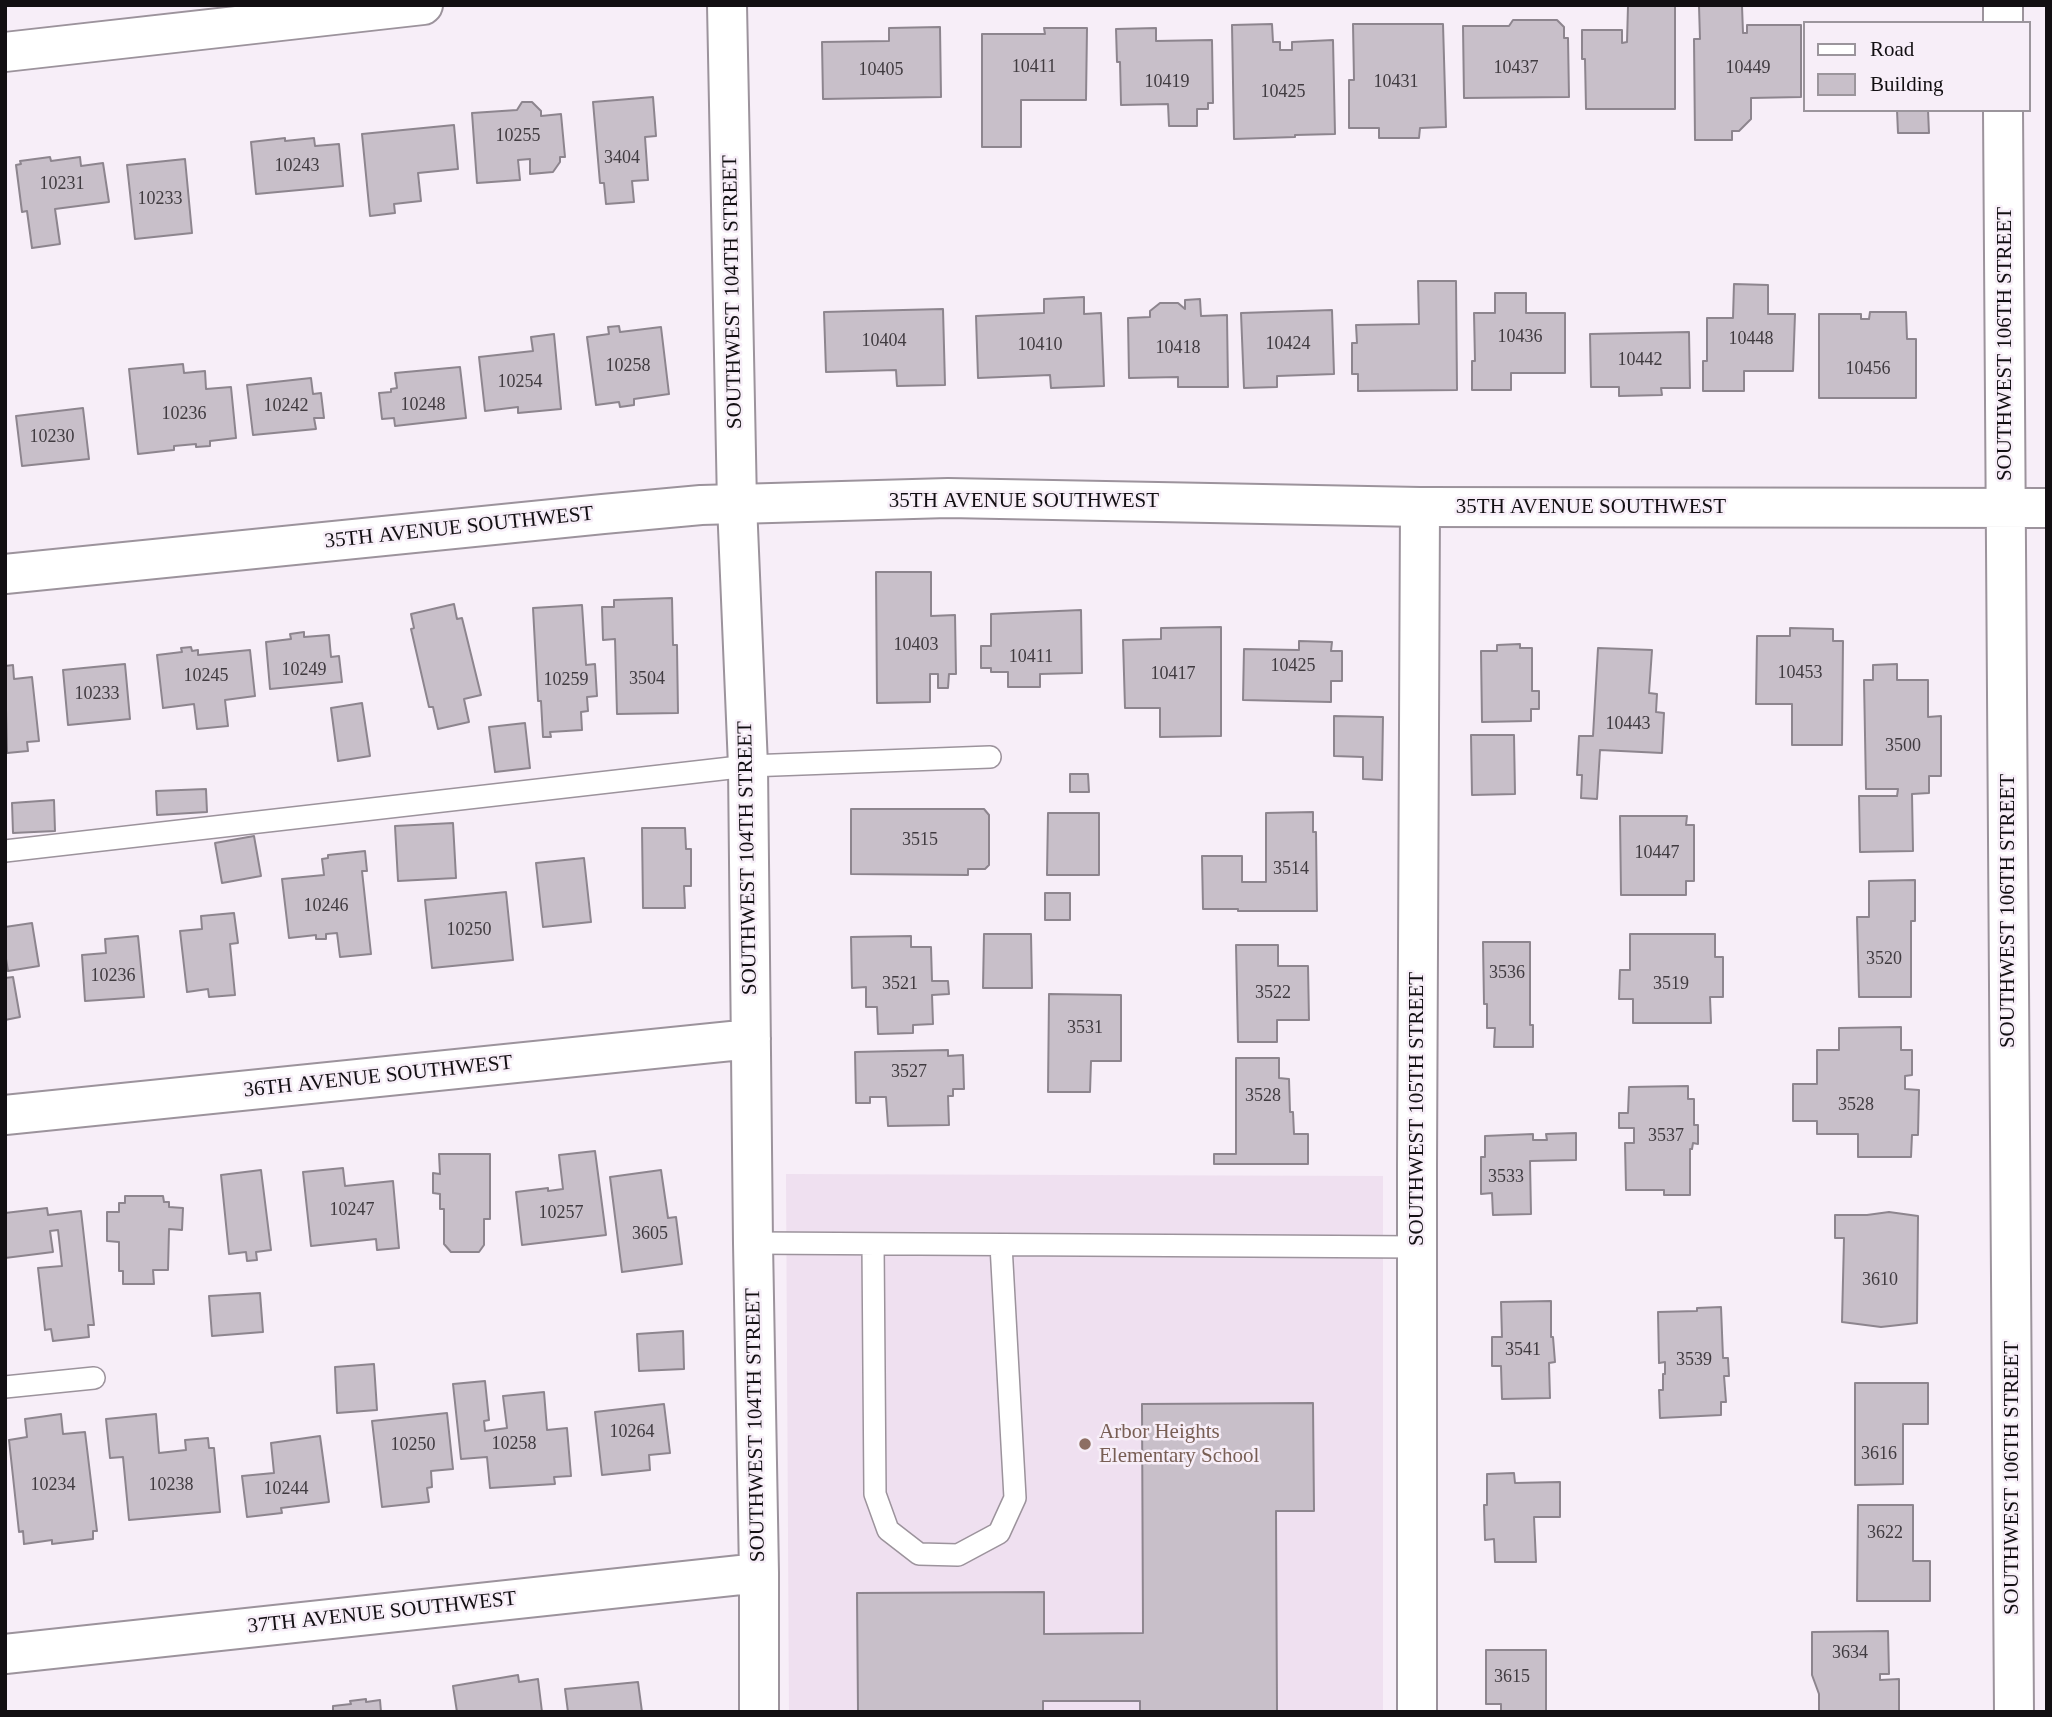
<!DOCTYPE html>
<html>
<head>
<meta charset="utf-8">
<style>
	body { margin:0 }
	#map { position:relative; width:2052px; height:1717px; overflow:hidden; background:#f7eef8; font-family:"Times New Roman",serif }
	canvas { display:block }
	.frame { position:absolute; inset:0; border:7px solid #120f12; pointer-events:none }
	.legend { position:absolute; left:1803px; top:21px; width:228px; height:91px; box-sizing:border-box; background:#f7eef8; border:2px solid #9b959c; margin:0; padding:9px 12px; list-style:none; font-size:21px; color:#120f12 }
	.legend li { display:flex; align-items:center; gap:14px; height:35px }
	.legend b { width:35px; border:2px solid #9b959c }
</style>
</head>
<body>
<div id="map">
<canvas width="2052" height="1717"></canvas>
<div class="frame"></div>
<ul class="legend">
<li><b style="height:9px;background:#fff"></b>Road</li>
<li><b style="height:19px;background:#c8bfc9"></b>Building</li>
</ul>
</div>
<script>
const c = document.querySelector('canvas').getContext('2d');
c.lineJoin = 'round';
function fillPath(path, color) { c.fillStyle = color; c.fill(path, 'evenodd'); }
function strokePath(path, color, width, dash) { c.strokeStyle = color; c.lineWidth = width; c.lineCap = dash ? 'butt' : 'round'; c.setLineDash(dash || []); c.stroke(path); }
function write(font, color, halo, rows, align = 'center') {
  c.font = font + ' "Times New Roman",serif'; c.lineWidth = 5; c.setLineDash([]); c.textBaseline = 'middle'; c.strokeStyle = halo; c.fillStyle = color; for (const [text, x, y, turn = 0] of rows) {
    c.save(); c.translate(x, y); c.rotate((+turn || 0) * Math.PI / 180); c.textAlign = isNaN(turn) ? turn : align; if (halo) c.strokeText(text, 0, 0); c.fillText(text, 0, 0); c.restore();
  }
}
fillPath(new Path2D(`
	M786,1174L1383,1176V1712H789Z`), '#efe0f0');
const building = new Path2D(`
	M1703,5L1742,6L1743,33H1747V25H1801V97L1751,98V119L1739,131H1732V140H1695L1694,39H1700L1699,6Z
	M1628,6H1675V109H1586L1585,59H1582V30H1622V43L1627,42Z
	M1513,20H1557L1564,27V38H1568L1569,97L1464,98L1463,26H1509Z
	M1272,24L1273,42H1280V50H1292V42L1333,40L1335,134L1295,135V137L1234,139L1232,25Z
	M1353,24H1443L1446,127L1420,128L1419,138H1379V128H1349V80H1354Z
	M940,27L941,97L823,99L822,42L889,41V28Z
	M1044,28H1087L1086,100H1021V147H982V34H1045Z
	M1156,28V41L1212,40L1213,103H1208V109H1197V126H1169L1168,104L1121,105L1120,62H1117L1116,29Z
	M653,97L656,136L645,137L648,180L632,181L634,202L606,204L604,183H600L593,102Z
	M522,102H532L541,111V116L561,114L565,157H560V162L553,172L530,174V159L518,160L520,180L477,183L472,113L517,110Z
	M1897,110H1928L1929,133H1898Z
	M454,125L458,169L418,173L421,201L394,204L395,213L370,216L362,134Z
	M285,138V141L314,138L315,146L339,144L343,186L256,194L251,142Z
	M50,157L51,161L80,157L81,166L103,163L109,202L55,209L60,244L32,248L27,211L22,212L16,165L21,164L20,161Z
	M185,159L192,233L135,239L127,165Z
	M1418,281H1456L1457,390L1358,391V374H1352V343H1357L1356,325L1419,324Z
	M1734,284L1768,285V314H1795L1793,371H1744V391H1703V361H1707V318H1733Z
	M1495,293H1526V313H1565V373H1511V390H1472V361H1475L1474,313H1495Z
	M1084,297V314L1101,313L1104,386L1051,388L1050,375L978,378L976,316L1044,313V299Z
	M1200,299L1201,316L1227,315L1228,387H1178V377L1129,378L1128,318L1150,317V311L1160,303H1178L1185,309V300Z
	M943,309L945,385L897,386L896,370L826,372L824,312Z
	M1332,310L1334,374L1277,376V387L1244,388L1241,313Z
	M1870,312H1906L1907,339H1916V398H1819V314H1861V319H1869Z
	M619,326L620,332L661,327L669,394L634,399V405L620,407L619,402L596,405L587,337L609,334L608,327Z
	M1689,332L1690,388H1661L1662,395L1619,396V387H1591L1590,334Z
	M554,334L561,409L518,413V407L485,411L479,357L533,351L531,337Z
	M183,364L184,373L205,371L206,389L231,387L236,438L210,441V446L196,447V444L174,446V450L138,454L129,369Z
	M460,367L466,418L395,426L394,418L382,419L379,393L391,392V389L397,388L395,373Z
	M311,378L313,394L321,393L324,418H314L316,429L253,435L247,385Z
	M83,408L89,459L22,466L16,416Z
	M876,572H931V616L955,615L956,674H949L948,688H938V674H930V702L877,703Z
	M672,598L673,645H677L678,713L617,714L615,639L603,640L602,607H614V600Z
	M454,604L457,619L462,618L481,695L464,699L469,722L438,729L433,707H429L411,629L414,628L411,614Z
	M582,605L586,665L595,664L597,696L587,697L588,711L581,712L582,730L550,732L551,737H543L541,701H538L533,608Z
	M1081,610L1082,673L1040,674V687H1008V672H991V668H981V646H991V614Z
	M1221,627V736L1160,737V708H1125L1123,640L1161,639V628Z
	M1790,628L1833,629V641H1843L1842,745H1792V704H1756L1757,636H1790Z
	M304,632V637L329,635L331,657L339,656L342,682L270,689L266,642L291,639L290,634Z
	M1299,641L1332,642L1331,651H1342V681H1331V702L1243,700L1244,649L1299,650Z
	M1520,644V648H1532V691H1539V709H1531V721L1482,722L1481,651H1497V645Z
	M191,647L192,651L198,650V655L250,650L255,696L225,700L228,726L197,729L194,704L163,708L157,655L182,652L181,648Z
	M1598,648L1652,650L1649,693L1657,694L1656,712L1664,713L1662,753L1600,750L1597,799L1581,798L1582,775H1577L1579,736H1593Z
	M125,664L130,719L68,725L63,670Z
	M1897,664V680H1928V717L1941,716V776H1929V793L1912,794L1913,851L1860,852L1859,796H1897L1898,789H1866L1864,680H1873V665Z
	M13,665L14,679L32,677L39,741L27,742L28,751L7,753L5,666Z
	M362,703L370,756L338,761L331,708Z
	M1334,716L1383,717L1382,780L1363,779V757L1334,756Z
	M525,723L530,768L495,772L489,727Z
	M1471,735H1514L1515,794L1472,795Z
	M1070,774H1088L1089,792H1070Z
	M206,789L207,812L157,815L156,791Z
	M54,800L55,831L13,833L12,803Z
	M851,809H984L989,815V865L985,869H968V875L851,874Z
	M1313,812V832H1316L1317,911H1238V909H1203L1202,856H1242V882H1266V813Z
	M1048,813H1099V875H1047Z
	M1620,816H1687L1686,825H1694V881H1686V895H1621Z
	M453,823L456,878L398,881L395,826Z
	M642,828H685L686,849H691V886H684L685,908H643Z
	M254,836L261,876L222,883L215,843Z
	M365,851L367,871H362L371,954L340,957L337,933L326,934V939H316V935L289,938L282,879L324,875L322,859L328,858V855Z
	M584,858L591,922L543,927L536,863Z
	M1915,880V921H1911V997H1859L1857,917H1869V881Z
	M506,892L513,960L432,968L425,900Z
	M1045,893H1070V920H1045Z
	M234,913L238,943L230,944L235,995L209,997L208,989L187,992L180,931L202,929L201,916Z
	M32,923L39,966L8,971L5,953V927Z
	M984,934H1031L1032,988H983Z
	M1630,934H1715V957H1723V997H1710L1711,1023H1633V999H1619L1620,970H1630Z
	M138,936L144,997L85,1001L82,955L106,953L105,939Z
	M911,936V947H931L932,981H948L949,994L932,995L933,1024L913,1025V1033L878,1034L877,1007H866V987L852,988L851,937Z
	M1483,942H1530V1025H1533V1047H1494L1495,1028H1487V1004H1484Z
	M1236,945H1278V966H1308L1309,1020H1277V1042H1238Z
	M13,977L20,1017L5,1020V978Z
	M1049,994L1121,995V1061H1091L1090,1092H1048Z
	M1901,1027V1050H1912V1075L1905,1076V1089L1919,1090L1918,1135H1912L1911,1157H1858V1134H1817V1121H1793V1084H1817V1050H1839V1028Z
	M948,1050V1056L963,1055L964,1089H953V1096H948L949,1125L888,1126L886,1097H870V1103H856L855,1052Z
	M1236,1058H1279V1078L1289,1079L1290,1112H1293L1294,1134H1308V1164H1214V1154H1236Z
	M1688,1086V1099H1694V1125H1698V1144L1693,1143L1692,1149H1690V1195H1664V1190H1626L1625,1143H1634V1128H1619V1113H1628L1629,1087Z
	M1576,1133V1160L1530,1161L1531,1214L1493,1215L1492,1193L1481,1194V1157H1485V1136L1533,1134V1140H1547L1546,1134Z
	M595,1151L606,1235L522,1245L516,1192L548,1188V1191L563,1189L559,1155Z
	M439,1154H490V1219H484V1245L479,1252H451L444,1244V1209H440V1194L433,1193V1173L440,1174Z
	M343,1168L345,1186L393,1181L399,1248L377,1250L376,1239L311,1246L303,1172Z
	M261,1170L271,1250L256,1252L257,1260L247,1261L246,1252L229,1254L221,1175Z
	M661,1170L668,1218L676,1217L682,1264L622,1272L610,1177Z
	M125,1196H163L164,1202H169V1207L183,1208L182,1230L169,1229L168,1270H153L154,1284H123V1271H119V1242L107,1241V1212H119V1203H125Z
	M47,1208L48,1215L81,1211L94,1325H88L89,1337L53,1341L51,1329L45,1330L38,1268L62,1266L58,1230L50,1231L53,1252L5,1258V1213Z
	M1889,1212L1918,1216L1917,1323L1881,1327L1842,1322L1844,1238H1835V1215H1867Z
	M260,1293L263,1332L212,1336L209,1296Z
	M1551,1301V1337H1553L1555,1362L1549,1363L1550,1398L1502,1399L1501,1366H1492V1337H1502L1501,1302Z
	M1721,1307L1723,1358H1728L1729,1376H1724L1726,1402H1721V1415L1660,1418L1659,1390H1663V1374H1665V1362L1659,1363L1658,1312L1697,1311V1308Z
	M683,1331L684,1369L639,1371L637,1334Z
	M374,1364L377,1410L337,1413L335,1367Z
	M485,1381L489,1420L484,1421L485,1431L507,1428L503,1396L544,1392L547,1430L567,1428L571,1476L554,1477L555,1484L490,1488L487,1457L461,1459L453,1384Z
	M1855,1383H1928V1424H1903V1484L1855,1485Z
	M1313,1403L1314,1511H1276L1277,1712H1140V1701H1043V1712H858L857,1593L1044,1592V1634L1143,1633L1142,1404Z
	M664,1404L670,1453L649,1455L650,1470L602,1475L595,1412Z
	M447,1413L453,1469L431,1471L432,1487L427,1488L429,1502L382,1507L372,1421Z
	M61,1414L63,1434L85,1432L97,1531H93V1539L52,1544V1540L24,1544L23,1531L19,1532L9,1440L27,1437L25,1419Z
	M156,1414L159,1453L186,1450L185,1440L208,1438L209,1448H214L220,1512L129,1520L123,1457L110,1458L106,1419Z
	M320,1436L329,1502L281,1508L282,1513L247,1517L242,1476L274,1473L271,1443Z
	M1514,1473L1515,1483L1560,1482V1517H1534L1536,1562H1495L1494,1539L1485,1540L1484,1505H1487V1474Z
	M1858,1505H1913V1561H1930V1601H1857Z
	M1888,1631L1889,1674H1880V1680L1899,1679V1712H1819V1694L1812,1675V1632Z
	M1486,1650H1546V1712H1501V1704H1486Z
	M518,1675L519,1682L538,1679L542,1712H457L453,1686Z
	M638,1682L642,1712H568L565,1689Z
	M366,1699V1702L380,1700L381,1712H333V1706L351,1704L350,1701Z`);
fillPath(building, '#c8bfc9');
strokePath(building, '#8d858e', 2);
const service = new Path2D(`
	M5,851L748,766L990,757
	M753,1243L1417,1247
	M873,1244L875,1494L888,1530L919,1554L958,1555L999,1533L1015,1498L1001,1245
	M5,1387L94,1378`);
const minor = new Path2D(`
	M727,5L737,504L748,766L753,1243L759,1573V1712
	M5,52L423,5
	M5,1115L751,1039
	M5,1654L759,1573
	M1417,1712V1166L1420,507`);
const tertiary = new Path2D(`
	M2003,5V23
	M2003,110L2014,1712
	M5,574L603,514L701,505L948,498L1420,507L2047,508`);
strokePath(service, '#9c939c', 24);
strokePath(minor, '#9c939c', 42);
strokePath(tertiary, '#9c939c', 42);
strokePath(service, '#fff', 21);
strokePath(minor, '#fff', 38);
strokePath(tertiary, '#fff', 38);
for (const [x, y, r, color] of [
	[1085,1444,7,"#8d6e63"]
]) { const dot = new Path2D(); dot.arc(x, y, r, 0, 2 * Math.PI); c.fillStyle = color; c.fill(dot); strokePath(dot, '#f7eef8', 2.5); }
write('18px', '#403b40', null, [
	["10411",1034,67],
	["10437",1516,68],
	["10449",1748,68],
	["10405",881,70],
	["10419",1167,82],
	["10431",1396,82],
	["10425",1283,92],
	["10255",518,136],
	["3404",622,158],
	["10243",297,166],
	["10231",62,184],
	["10233",160,199],
	["10436",1520,337],
	["10448",1751,339],
	["10404",884,341],
	["10424",1288,344],
	["10410",1040,345],
	["10418",1178,348],
	["10442",1640,360],
	["10258",628,366],
	["10456",1868,369],
	["10254",520,382],
	["10248",423,405],
	["10242",286,406],
	["10236",184,414],
	["10230",52,437],
	["10403",916,645],
	["10411",1031,657],
	["10425",1293,666],
	["10249",304,670],
	["10453",1800,673],
	["10417",1173,674],
	["10245",206,676],
	["3504",647,679],
	["10259",566,680],
	["10233",97,694],
	["10443",1628,724],
	["3500",1903,746],
	["3515",920,840],
	["10447",1657,853],
	["3514",1291,869],
	["10246",326,906],
	["10250",469,930],
	["3520",1884,959],
	["3536",1507,973],
	["10236",113,976],
	["3521",900,984],
	["3519",1671,984],
	["3522",1273,993],
	["3531",1085,1028],
	["3527",909,1072],
	["3528",1263,1096],
	["3528",1856,1105],
	["3537",1666,1136],
	["3533",1506,1177],
	["10247",352,1210],
	["10257",561,1213],
	["3605",650,1234],
	["3610",1880,1280],
	["3541",1523,1350],
	["3539",1694,1360],
	["10264",632,1432],
	["10258",514,1444],
	["10250",413,1445],
	["3616",1879,1454],
	["10234",53,1485],
	["10238",171,1485],
	["10244",286,1489],
	["3622",1885,1533],
	["3634",1850,1653],
	["3615",1512,1677]
]);
write('21px', '#120f12', '#f7eef8', [
	["SOUTHWEST 104TH STREET",733,292,-91],
	["SOUTHWEST 106TH STREET",2005,344,-90],
	["35TH AVENUE SOUTHWEST",1024,501],
	["35TH AVENUE SOUTHWEST",1591,507],
	["35TH AVENUE SOUTHWEST",459,528,-6],
	["SOUTHWEST 104TH STREET",748,858,-91],
	["SOUTHWEST 106TH STREET",2008,911,-90],
	["36TH AVENUE SOUTHWEST",378,1077,-6],
	["SOUTHWEST 105TH STREET",1417,1109,-90],
	["SOUTHWEST 104TH STREET",756,1425,-91],
	["SOUTHWEST 106TH STREET",2012,1478,-90],
	["37TH AVENUE SOUTHWEST",382,1613,-6]
]);
write('21px', '#785e54', '#f7eef8', [
	["Arbor Heights",1099,1432],
	["Elementary School",1099,1456]
], 'left');
</script>
</body>
</html>
